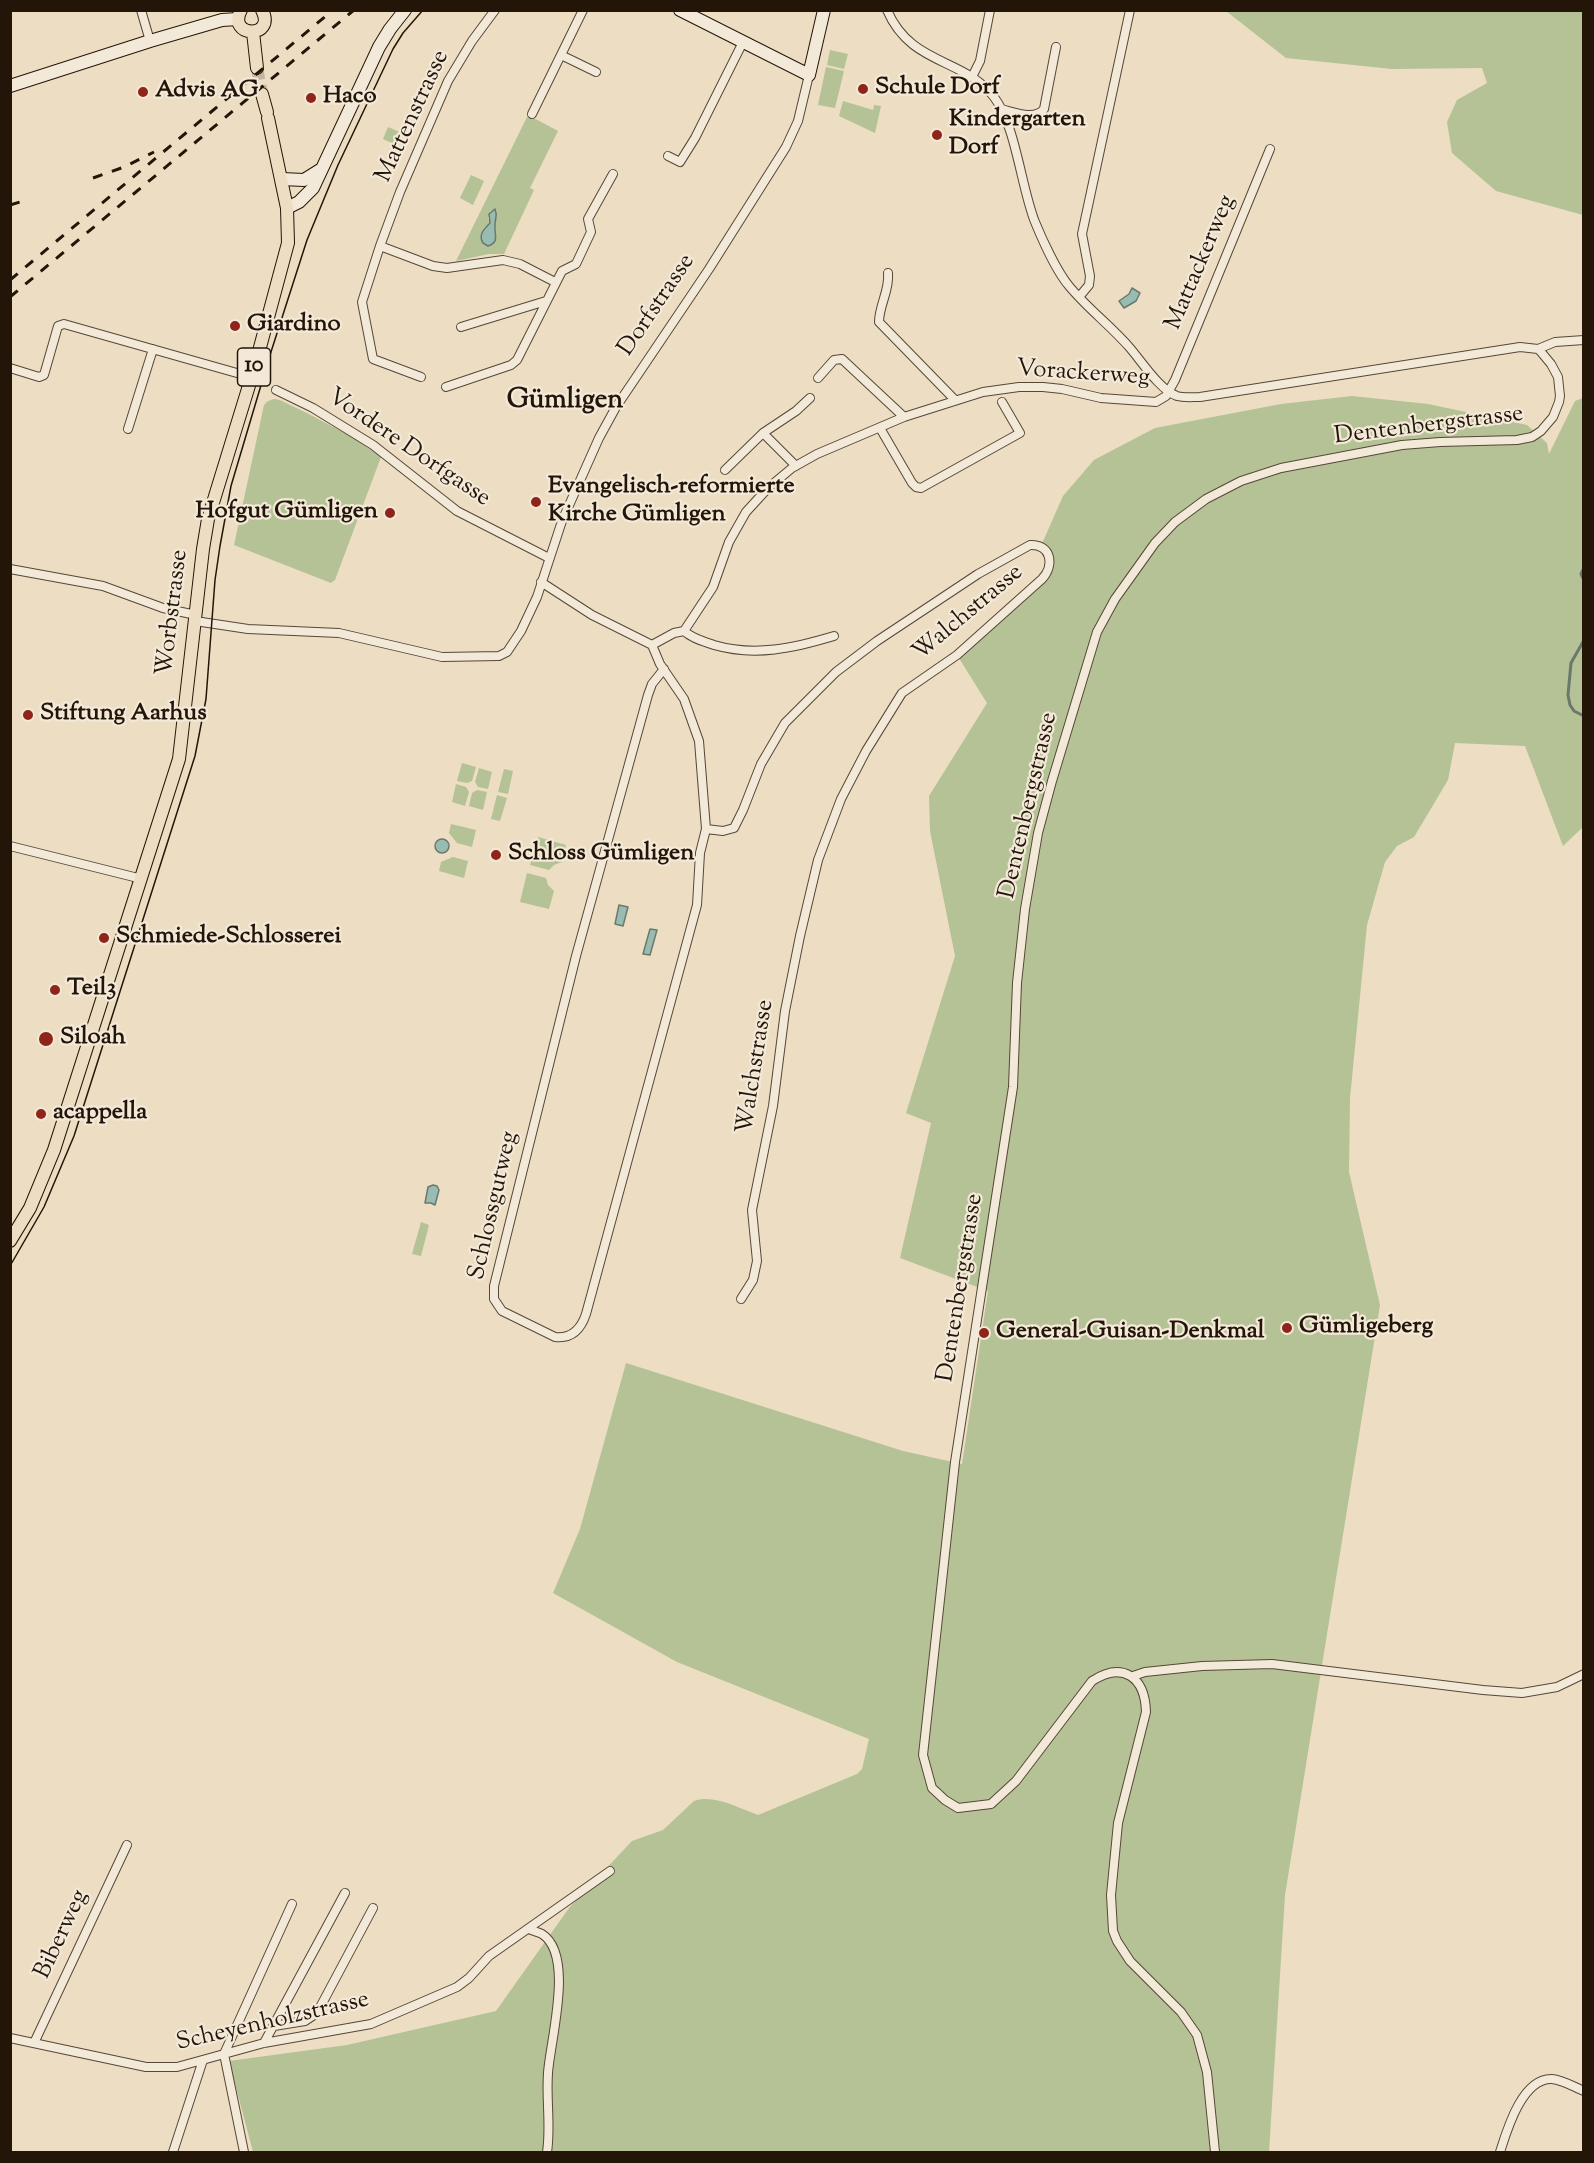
<!DOCTYPE html>
<html>
<head>
<meta charset="utf-8">
<style>
	body { margin:0 }
	#map { position:relative; width:1594px; height:2163px; overflow:hidden; background:#ecddc3; font-family:"Sorts Mill Goudy",serif }
	canvas { display:block }
	.frame { position:absolute; inset:0; border:12px solid #241509; pointer-events:none }
</style>
</head>
<body>
<div id="map">
<canvas width="1594" height="2163"></canvas>
<div class="frame"></div>
</div>
<script>
const c = document.querySelector('canvas').getContext('2d');
c.lineJoin = 'round';
function fillPath(path, color) { c.fillStyle = color; c.fill(path, 'evenodd'); }
function strokePath(path, color, width, dash) { c.strokeStyle = color; c.lineWidth = width; c.lineCap = dash ? 'butt' : 'round'; c.setLineDash(dash || []); c.stroke(path); }
function write(font, color, halo, rows, align = 'center') {
  c.font = font + ' "Sorts Mill Goudy",serif'; c.lineWidth = 4.5; c.setLineDash([]); c.textBaseline = 'middle'; c.strokeStyle = halo; c.fillStyle = color; for (const [text, x, y, turn = 0] of rows) {
    c.save(); c.translate(x, y); c.rotate((+turn || 0) * Math.PI / 180); c.textAlign = isNaN(turn) ? turn : align; if (halo) c.strokeText(text, 0, 0); c.fillText(text, 0, 0); c.restore();
  }
}
fillPath(new Path2D(`
	M1226,11H1583V215L1496,191L1452,153L1447,122L1457,100L1487,83L1482,68L1392,69L1286,58Z
	M830,50L848,54L844,69L827,65Z
	M826,67L844,71L835,108L818,105Z
	M843,101L873,110L874,105L881,106L875,133L839,116Z
	M528,115L558,131L530,188L534,190L504,254H489L456,261ZM491,210L496,238L483,229L490,223L488,218Z
	M388,127L402,133L396,145L383,139Z
	M471,175L484,181L473,205L460,198Z
	M1352,396L1428,404L1527,425L1547,443L1549,454L1575,401L1583,398V827L1563,846L1525,746L1455,743L1448,780L1414,837L1397,846L1385,862L1367,925L1350,1098L1349,1172L1380,1305L1285,1895L1269,2152H253L229,2061L347,2045L496,2011L569,1908L632,1841L663,1830L694,1801C714,1794 738,1808 758,1815L857,1774L862,1769L869,1739L677,1662L553,1593L580,1529L626,1363L903,1451L962,1464L988,1291L900,1258L931,1123L906,1113L955,956L930,831L929,796L987,703L957,655L1049,567L1041,546L1063,496L1094,460L1155,428L1281,404Z
	M274,399L280,400C315,417 350,434 381,457L335,580L331,583L234,545L264,405L268,401Z
	M462,763L476,767L472,781L467,783L457,781Z
	M479,768L492,772L488,789L478,787L475,782Z
	M504,769L513,771L508,794L498,792Z
	M456,784L466,787L469,792L465,806L452,802Z
	M477,790L487,792L483,810L469,806L472,793Z
	M497,795L507,798L500,821L491,819Z
	M451,824L476,830L472,847L457,843L449,833Z
	M538,837L566,845L562,862L554,865L549,870L530,865Z
	M453,857L468,861L464,878L439,871L441,862Z
	M527,873L546,878L548,885L554,891L549,909L520,902Z
	M421,1222L429,1225L421,1256L412,1254Z`), '#b4c296');
const water = new Path2D(`
	M495,209C498,216 495,218 495,224C494,235 500,242 488,246L483,243C478,235 484,229 490,223L489,214Z
	M1132,288L1140,293L1136,301L1124,308L1119,301L1129,294Z
	M435 846a7 7 0 1 1 14 0a7 7 0 1 1-14 0Z
	M619,905L628,907L623,926L615,924Z
	M650,929L657,930L650,955L643,954Z
	M433,1185L437,1186L439,1190L435,1205L431,1203H425L428,1187Z`);
fillPath(water, '#99bcb2');
strokePath(water, '#6a796e', 1.5);
strokePath(new Path2D(`
	M1584,568L1581,574L1584,580
	M1584,603V611
	M1584,640L1571,663L1568,695L1570,705L1574,711L1584,716`), '#6a796e', 3);
strokePath(new Path2D(`
	M257,68L262,94`), '#c4b59e', 12, [12, 6]);
const street = new Path2D(`
	M141,10L150,41
	M887,10C911,66 963,57 994,97C1016,126 1021,187 1035,222C1042,239 1057,272 1069,286C1088,309 1111,326 1130,348C1142,362 1160,390 1177,396C1184,398 1192,397 1200,397L1520,347L1538,349L1541,352L1551,364L1558,377L1560,396L1559,402L1553,417L1541,431L1532,437L1517,440L1440,442L1402,445L1281,468L1241,481L1206,499L1175,522L1155,543L1115,599L1097,632L1052,781L1038,833L1025,909L1017,983L1013,1087L955,1462L923,1755L932,1788L945,1800L958,1808L991,1804L1016,1781L1092,1681C1123,1661 1145,1677 1146,1712L1118,1823L1111,1895L1113,1931L1117,1941L1130,1961L1181,2012L1197,2035L1207,2072L1215,2152
	M561,55L596,72
	M972,77L980,61L990,10
	M1001,109C1014,112 1035,121 1044,109L1056,47
	M532,114L583,10
	M668,156L680,162L695,138L743,42
	M380,246L433,266L447,268L503,260L520,264L555,282
	M888,273C890,290 879,305 879,322L955,400
	M1079,297L1089,285L1090,276L1082,234L1130,10
	M461,327L546,301
	M1538,349L1555,342L1584,340
	M10,368L39,377L44,375L58,326L64,324L251,377
	M421,377L373,359L362,302L380,246L400,192L448,81L472,41L495,10
	M818,378L834,360L842,359L904,417
	M446,387L511,365L517,360L562,271L576,264L591,232L588,219L613,174
	M276,390L313,408L373,445L457,511L549,558
	M880,428L912,483L916,487L921,488L1020,433L1002,402
	M128,429L153,349
	M796,466L763,433L796,411L810,398
	M725,470L763,433
	M10,569L103,586L163,608L196,615
	M541,582L592,615L652,645
	M195,621L248,629L339,633L442,657L499,656L507,652L521,631L537,597L562,521L599,438L616,407L709,269L786,147L798,121L809,75
	M684,631L713,587L729,542L746,512L768,488L792,468L817,454L904,417L983,392L1019,387H1043L1062,389L1101,398L1156,402L1166,396L1175,380L1270,149
	M652,645L660,664L684,699L699,741L706,829L700,853L697,905L586,1314C581,1329 572,1339 555,1337L502,1311L494,1299V1286L576,956L648,695L652,684L664,669
	M652,645L674,633L684,631C693,639 703,641 714,645C755,657 794,648 834,636
	M706,829L723,831L734,828L743,810L761,764L785,723L836,672L877,641L978,574L1030,545C1051,544 1055,565 1042,579L957,655L902,693L866,751L841,799L818,860L800,936L785,1011L773,1106L752,1210L757,1261L753,1280L741,1299
	M10,846L142,879
	M1133,1676L1145,1672L1202,1666L1272,1664L1483,1690L1522,1693L1557,1687L1584,1674
	M529,1929C533,1931 538,1932 542,1934C575,1955 550,2041 548,2073C546,2100 551,2126 547,2152
	M274,2026L305,2021L317,2013L373,1908
	M10,2038L146,2067H177L264,2043L371,2024L457,1987L469,1978L489,1956L610,1871
	M34,2043L127,1845
	M264,2043L345,1893
	M173,2152L203,2060
	M244,2152L224,2054L292,1904
	M1500,2152C1507,2130 1522,2078 1552,2079C1563,2080 1574,2087 1584,2091`);
const secondary = new Path2D(`
	M680,10L809,75L824,10
	M10,86L150,41L222,20L238,19
	M282,179L304,180L320,170
	M287,208L299,202L313,188L379,47L390,29L405,10`);
const primary = new Path2D(`
	M241,10C226,38 277,39 262,10
	M253,32L257,68
	M262,94L267,112
	M10,1241L30,1208L54,1150L179,759L203,549L208,519L255,366L288,243L287,208L268,118`);
strokePath(street, '#564738', 10);
strokePath(secondary, '#241509', 14);
strokePath(primary, '#241509', 14);
strokePath(street, '#f3e9d8', 8);
strokePath(secondary, '#f3e9d8', 12);
strokePath(primary, '#ecddc3', 12);
strokePath(new Path2D(`
	M10,1266L44,1207L74,1136L195,756L206,699L215,580L220,546L231,486L270,355L307,240L338,165L393,49L403,33L423,10`), '#241509', 1.5);
strokePath(new Path2D(`
	M93,178L124,167L154,152
	M10,205L20,202
	M10,280L333,10
	M10,297L354,10`), '#241509', 3, [10, 10]);
for (const [x, y, r, color] of [
	[863,89,6,"#8f2418"],
	[143,92,6,"#8f2418"],
	[311,98,6,"#8f2418"],
	[937,135,6,"#8f2418"],
	[235,326,6,"#8f2418"],
	[536,502,6,"#8f2418"],
	[390,513,6,"#8f2418"],
	[28,715,6,"#8f2418"],
	[496,855,6,"#8f2418"],
	[104,938,6,"#8f2418"],
	[55,990,6,"#8f2418"],
	[46,1039,8,"#8f2418"],
	[41,1114,6,"#8f2418"],
	[1287,1328,6,"#8f2418"],
	[984,1333,6,"#8f2418"]
]) { const dot = new Path2D(); dot.arc(x, y, r, 0, 2 * Math.PI); c.fillStyle = color; c.fill(dot); strokePath(dot, '#f3e9d8', 2); }
for (const [x, y, w] of [
	[254,367,33]
]) { const box = new Path2D(); box.roundRect(x - w / 2, y - 19, w, 38, 4.5); c.fillStyle = '#f3e9d8'; c.fill(box); strokePath(box, '#241509', 1.5); }
write('bold 22px', '#241509', null, [
	["10",254,367]
]);
write('bold 24px', '#241509', '#f3e9d8', [
	["Schule Dorf",875,89],
	["Advis AG",155,92],
	["Haco",323,98],
	["Kindergarten",949,121],
	["Dorf",949,149],
	["Giardino",247,326],
	["Evangelisch-reformierte",548,488],
	["Kirche Gümligen",548,516],
	["Hofgut Gümligen",378,513,"right"],
	["Stiftung Aarhus",40,715],
	["Schloss Gümligen",508,855],
	["Schmiede-Schlosserei",116,938],
	["Teil3",67,990],
	["Siloah",60,1039],
	["acappella",53,1114],
	["Gümligeberg",1299,1328],
	["General-Guisan-Denkmal",996,1333]
], 'left');
write('24px', '#241509', '#f3e9d8', [
	["Mattenstrasse",414,117,-65],
	["Mattackerweg",1202,263,-67],
	["Dorfstrasse",658,306,-56],
	["Vorackerweg",1083,375,4],
	["Dentenbergstrasse",1429,427,-7],
	["Vordere Dorfgasse",408,449,34],
	["Worbstrasse",174,613,-83],
	["Walchstrasse",969,614,-40],
	["Dentenbergstrasse",1030,806,-77],
	["Walchstrasse",757,1067,-81],
	["Schlossgutweg",495,1206,-77],
	["Dentenbergstrasse",962,1288,-81],
	["Biberweg",63,1935,-65],
	["Scheyenholzstrasse",273,2023,-13]
]);
write('bold 27px', '#241509', '#f3e9d8', [
	["Gümligen",565,402]
]);
</script>
</body>
</html>
